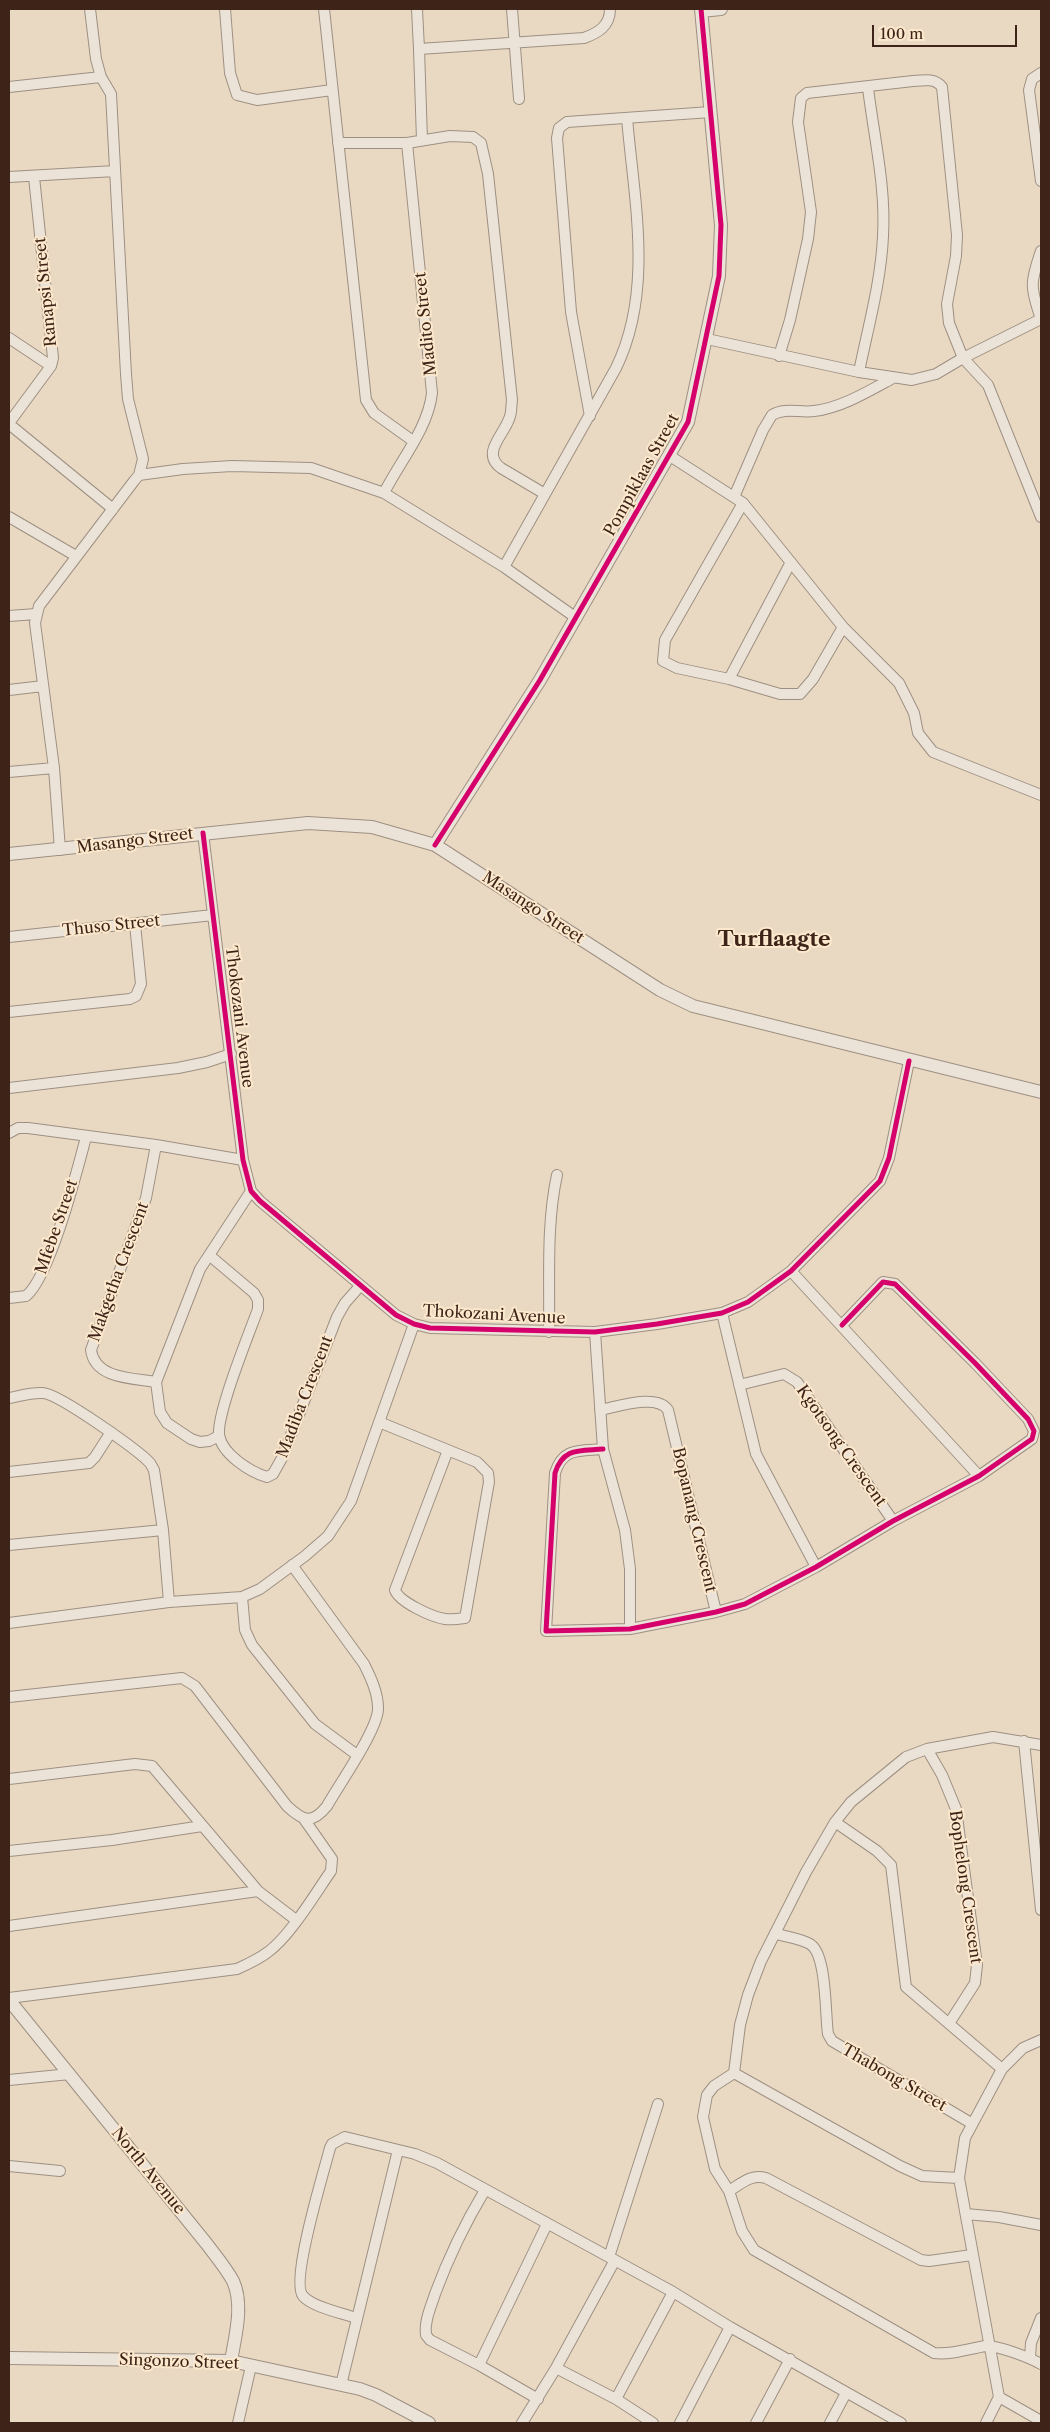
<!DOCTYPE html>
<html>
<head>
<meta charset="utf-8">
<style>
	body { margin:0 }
	#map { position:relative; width:1050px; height:2432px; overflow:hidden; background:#ead9c2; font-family:"Libre Caslon Text",serif }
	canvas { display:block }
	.frame { position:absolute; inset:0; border:10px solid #3e2318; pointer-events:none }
	.scale { position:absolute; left:872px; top:25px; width:145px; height:22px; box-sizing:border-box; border:2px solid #3e2318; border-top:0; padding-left:6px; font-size:15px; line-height:18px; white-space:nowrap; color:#3e2318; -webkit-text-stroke:4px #fce8cc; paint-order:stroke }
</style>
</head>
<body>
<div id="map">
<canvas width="1050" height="2432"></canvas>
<div class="frame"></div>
<div class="scale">100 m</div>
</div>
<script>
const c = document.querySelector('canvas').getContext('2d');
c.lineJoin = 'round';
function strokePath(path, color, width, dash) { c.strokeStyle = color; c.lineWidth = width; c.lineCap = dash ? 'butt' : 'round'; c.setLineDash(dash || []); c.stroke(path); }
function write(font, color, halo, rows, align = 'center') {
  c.font = font + ' "Libre Caslon Text",serif'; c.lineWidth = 4; c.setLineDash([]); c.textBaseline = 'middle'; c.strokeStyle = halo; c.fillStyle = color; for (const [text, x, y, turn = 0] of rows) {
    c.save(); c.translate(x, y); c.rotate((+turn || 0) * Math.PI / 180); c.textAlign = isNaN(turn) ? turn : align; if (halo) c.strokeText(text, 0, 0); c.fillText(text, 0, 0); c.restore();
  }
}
const minor = new Path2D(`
	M225,9L230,73L237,95L257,100L332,90
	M324,9L366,400L374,413L413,441
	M417,9L419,49L584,38C598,33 610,26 610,9
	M512,9L519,99
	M419,49L422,140
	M1041,73L1032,79L1029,90L1041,181
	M9,87L101,77
	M338,143H407L450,136L473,137L481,143L488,174L512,400C511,406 512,413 509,419C503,436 481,453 501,468L545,494
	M9,177L115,171
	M1041,319C1030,287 1030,283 1041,251
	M9,338L51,366
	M707,339L859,372L912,380L936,374L963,358L1041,319
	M779,356L790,320L808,239L811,212L798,122L801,98L807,93L913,81C924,80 935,78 942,87L957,235L956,256L947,304L949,323L963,358L988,385L1041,517
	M859,372C868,327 881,282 883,236C886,187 874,137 868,88
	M590,416L571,312L557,138L559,128L567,122L711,112
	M9,423L51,366L53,358L34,177
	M9,424L113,509
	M670,456L743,503L843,627L899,683L914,713L918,733L933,752L1041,795
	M139,475L183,469L232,466L311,468L384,493L504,567L575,617
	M384,493C400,461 428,429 432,393L407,143
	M734,497L763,430L772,415C785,407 800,413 814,411C841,408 869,391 893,378
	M743,503L665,640L663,661L677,668L729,679L780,694H800L813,679L843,627
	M9,517L76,556
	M504,567L616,368C654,290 634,201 627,118
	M9,616L36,614
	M729,679L791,562
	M9,690L43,686
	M9,772L54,768
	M203,833L243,1160L251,1191L260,1201L396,1315L414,1324L430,1328L595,1332L657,1324L722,1313L748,1302L791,1271L880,1181L889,1158L909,1061
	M60,850L54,768L35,623L39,606L134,481L139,475L143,459L128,399L126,374L111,94L101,77L96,59L90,9
	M9,937L213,915
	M9,1012L130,999L136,996L141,984L135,924
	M9,1088L178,1068L207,1062L231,1054
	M9,1133L18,1128H28L156,1145L243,1160
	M209,1255L254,1293L258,1300V1309C249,1334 217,1412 219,1435C222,1454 250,1472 267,1477L273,1474L282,1458L337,1317L345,1303L360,1286
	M791,1271L979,1476
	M9,1298L26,1296C50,1277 77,1171 86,1137
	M722,1313L756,1454L816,1567
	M549,1332C550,1280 546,1225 557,1175
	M595,1332L603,1449L625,1530L630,1569V1629
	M156,1382C132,1378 95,1379 91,1350L146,1198L156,1145
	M739,1385L784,1374L797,1382L893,1521
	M9,1398C20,1396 32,1392 43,1393C59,1394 138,1450 150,1463L154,1470L163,1530L169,1602
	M600,1410C617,1407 657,1393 668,1410L716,1612
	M379,1422L477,1462L488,1473L489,1482L465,1618C458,1619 451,1620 445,1619C432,1617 399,1602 395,1590L448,1450
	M219,1436L209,1441L200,1442L191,1439L167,1423L160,1412L156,1382L200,1269L251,1191
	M603,1449C580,1451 563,1447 555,1473L546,1631L630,1629L716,1612L745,1604L816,1567L893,1521L979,1476L1032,1439L1034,1431L1028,1419L975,1363L895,1284L883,1282L842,1325
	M9,1472L89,1463L95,1457L111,1432
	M9,1545L163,1530
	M242,1597L245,1630L252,1645L315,1724L357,1755
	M9,1623L169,1602L242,1597L260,1589L305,1556L328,1536L351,1501L414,1324
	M9,1697L182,1678L195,1686L287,1806C303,1821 312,1825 327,1806C338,1786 379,1728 378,1708C378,1693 371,1678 364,1664L292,1565
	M1024,1741L1041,1910
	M927,1749L942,1775L956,1809L977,1965L975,1983L950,2022
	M9,1779L135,1764L152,1766L258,1891L296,1920
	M835,1822L877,1851L891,1865L906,1987L1002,2069
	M9,1851L112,1840L202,1826
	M9,1926L258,1891
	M777,1934C787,1937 801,1939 810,1944C827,1954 825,2014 828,2034L832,2041L971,2123
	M9,1998L237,1969C248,1964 259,1959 268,1952C290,1936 315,1894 331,1871L332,1859L304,1819
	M734,2073L714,2086L707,2095L703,2117L715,2169L729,2191L742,2231L754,2250L934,2353C952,2355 968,2349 985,2346C998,2345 1030,2358 1041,2364
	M734,2073L740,2025L748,1995L761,1961L806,1872L835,1822L851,1802L906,1757L927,1749L993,1737L1041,1745
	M734,2073L900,2166L922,2176L959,2178
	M9,2080L70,2074
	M9,2166L60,2171
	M485,2190C464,2225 449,2256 435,2294C431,2307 424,2321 426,2335L430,2340L479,2365L538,2399
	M729,2191C742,2183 751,2174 766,2178L921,2260L929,2261L972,2255
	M966,2214L999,2217L1041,2225
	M609,2257L658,2104
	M356,2318C342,2313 312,2307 303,2296C290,2282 324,2171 330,2148L332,2144L345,2137L415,2154L437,2163L673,2292L730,2327L901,2423
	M1030,2358L1031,2343L1041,2318
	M479,2365L547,2224
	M556,2368L616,2399L653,2423
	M341,2385L398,2150
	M999,2397L1041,2421
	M616,2399L673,2292
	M238,2423L251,2366
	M522,2423L556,2368L615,2260
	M680,2423L730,2327
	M756,2423L790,2359
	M830,2423L846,2393
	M986,2423L999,2397L959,2178L965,2138L1002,2069L1023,2048L1041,2040`);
const tertiary = new Path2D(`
	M701,11L721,9
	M435,845L540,680L688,422L719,276L721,225L701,9
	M9,854L308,823L372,827L435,845L660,990L693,1006L1041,1092
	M9,2000L206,2243C215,2255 226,2268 233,2281C244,2305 235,2337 231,2361
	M9,2358L231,2361L360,2389L376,2395L429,2423`);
strokePath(minor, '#9d9082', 12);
strokePath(tertiary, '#9d9082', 14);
strokePath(minor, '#ece3d8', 10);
strokePath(tertiary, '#ece3d8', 12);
strokePath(new Path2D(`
	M203,833L243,1160L251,1191L260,1201L396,1315L414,1324L430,1328L595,1332L657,1324L722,1313L748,1302L791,1271L880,1181L889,1158L909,1061
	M435,845L540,680L688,422L719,276L721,225L701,9
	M603,1449C580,1451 563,1447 555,1473L546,1631L630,1629L716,1612L745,1604L816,1567L893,1521L979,1476L1032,1439L1034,1431L1028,1419L975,1363L895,1284L883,1282L842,1325`), '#d6006c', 5);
write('16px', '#3e2318', '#fce8cc', [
	["Ranapsi Street",46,292,-96],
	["Madito Street",426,324,-96],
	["Pompiklaas Street",642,475,-61],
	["Masango Street",135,841,-7],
	["Masango Street",533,908,33],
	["Thuso Street",111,926,-6],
	["Thokozani Avenue",239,1017,83],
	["Mfebe Street",57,1227,-71],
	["Makgetha Crescent",119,1272,-70],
	["Thokozani Avenue",494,1315,3],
	["Madiba Crescent",305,1397,-69],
	["Kgotsong Crescent",841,1446,55],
	["Bopanang Crescent",694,1520,77],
	["Bophelong Crescent",965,1887,82],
	["Thabong Street",894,2078,30],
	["North Avenue",148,2171,51],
	["Singonzo Street",179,2362,2]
]);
write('bold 21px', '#3e2318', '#fce8cc', [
	["Turflaagte",774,940]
]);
</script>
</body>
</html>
